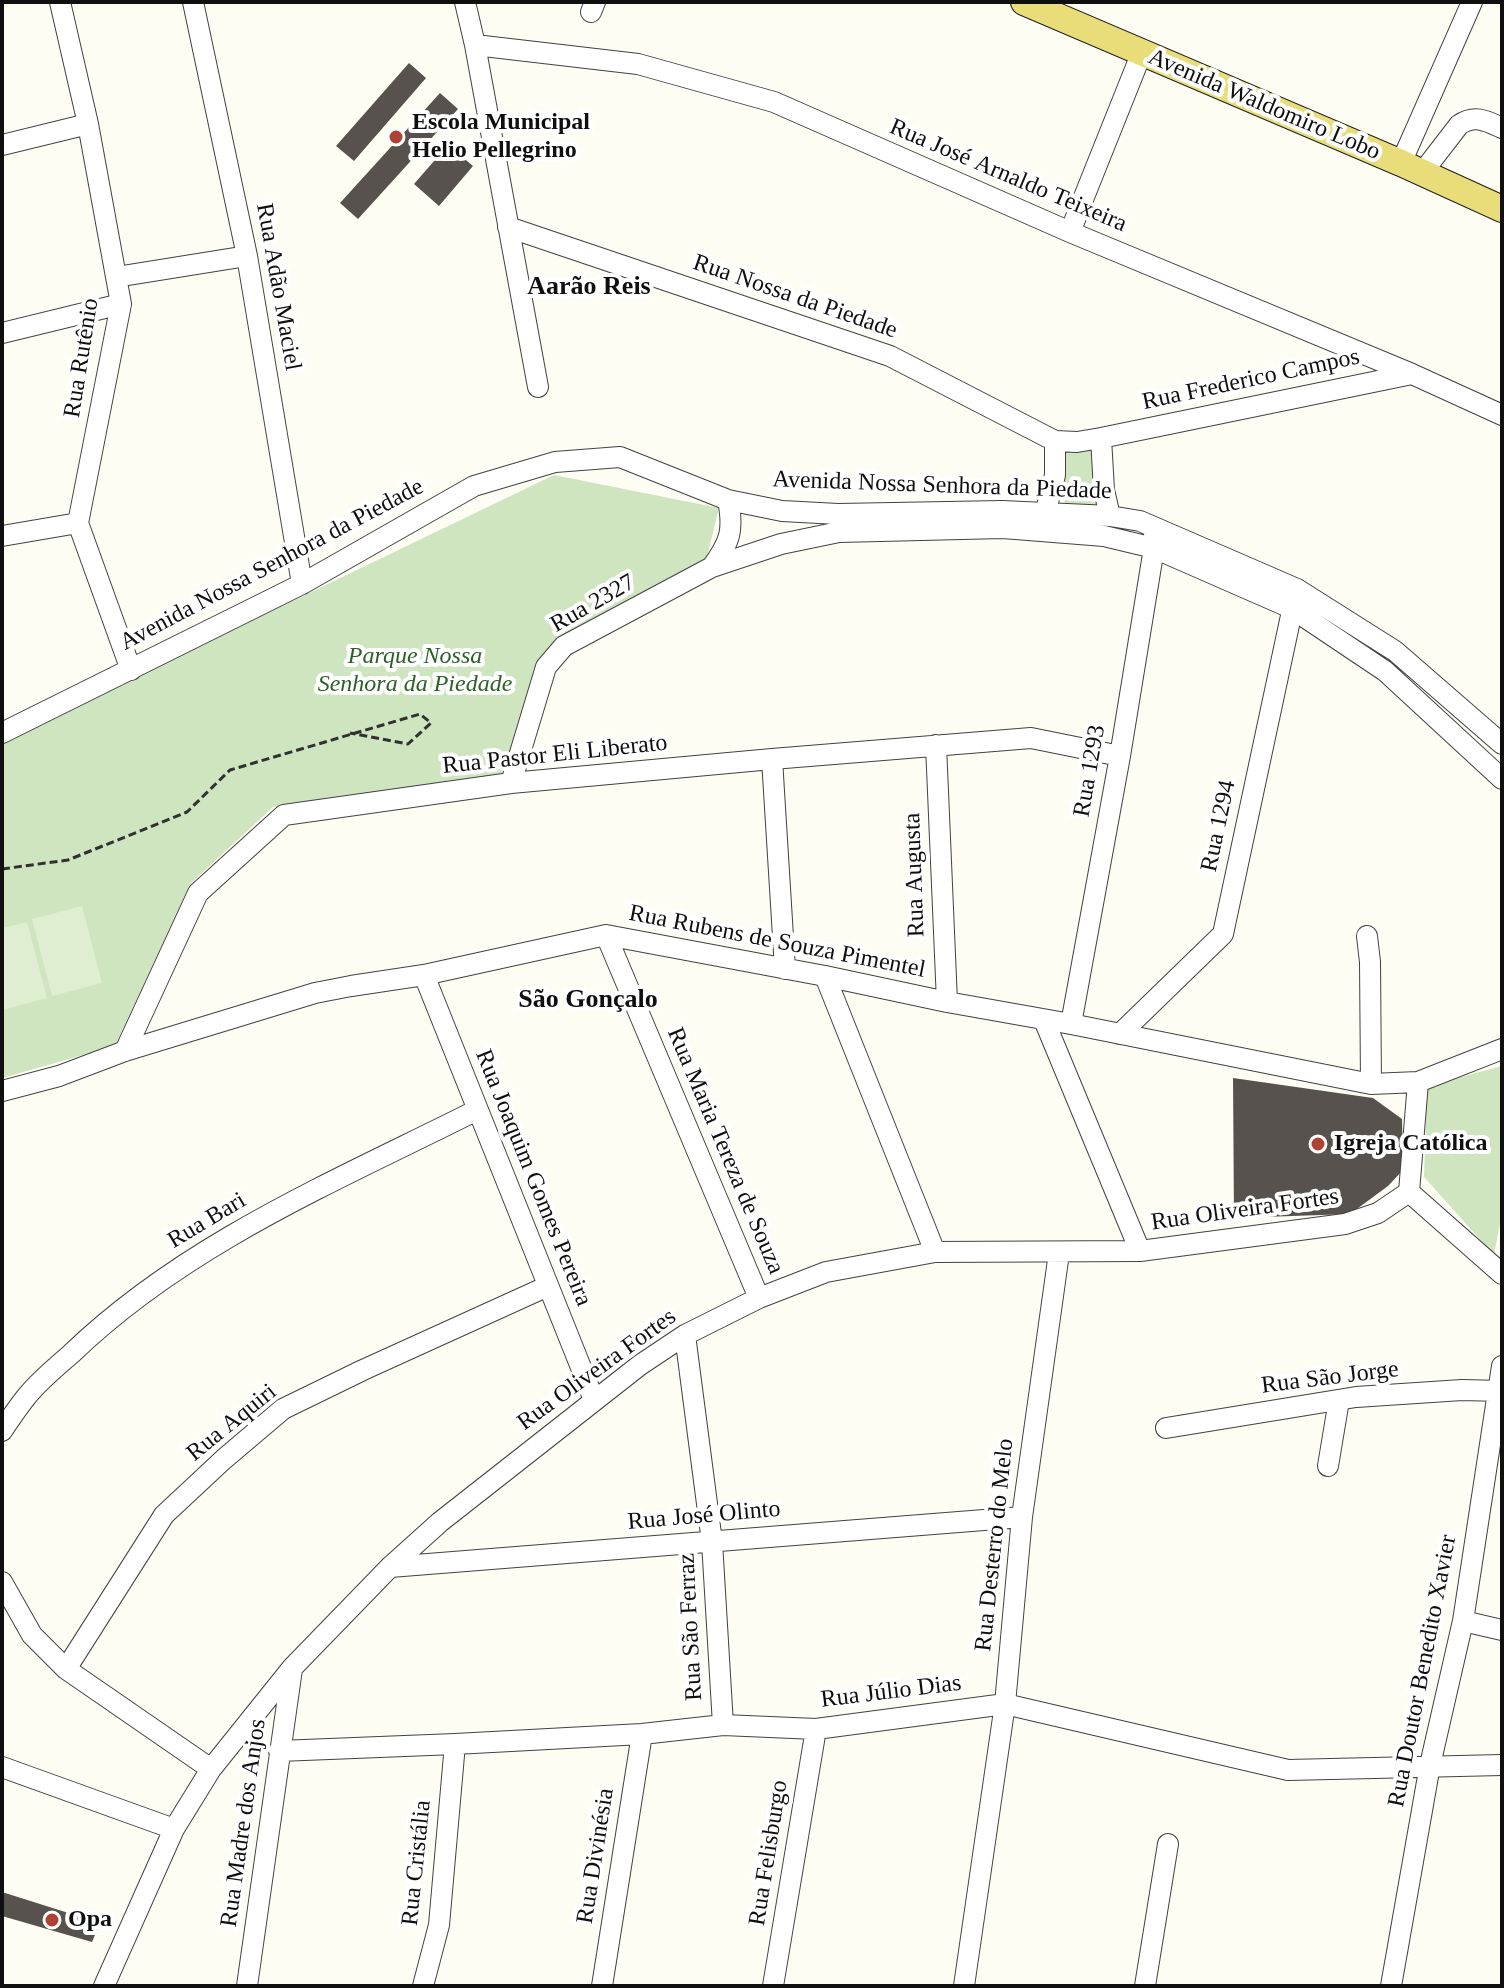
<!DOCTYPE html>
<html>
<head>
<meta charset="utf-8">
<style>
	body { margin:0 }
	#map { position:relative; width:1504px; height:1988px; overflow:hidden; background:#fdfdf3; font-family:Georgia,serif }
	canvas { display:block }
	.frame { position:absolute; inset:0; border:4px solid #0f0f0f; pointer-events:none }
</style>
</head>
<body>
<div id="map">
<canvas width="1504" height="1988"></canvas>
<div class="frame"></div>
</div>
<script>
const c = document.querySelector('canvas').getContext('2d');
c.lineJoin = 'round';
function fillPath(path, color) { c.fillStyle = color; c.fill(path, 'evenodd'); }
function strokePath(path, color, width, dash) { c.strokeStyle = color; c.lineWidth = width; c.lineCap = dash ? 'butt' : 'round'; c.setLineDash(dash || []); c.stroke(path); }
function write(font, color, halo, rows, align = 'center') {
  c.font = font + ' Georgia,serif'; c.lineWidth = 8; c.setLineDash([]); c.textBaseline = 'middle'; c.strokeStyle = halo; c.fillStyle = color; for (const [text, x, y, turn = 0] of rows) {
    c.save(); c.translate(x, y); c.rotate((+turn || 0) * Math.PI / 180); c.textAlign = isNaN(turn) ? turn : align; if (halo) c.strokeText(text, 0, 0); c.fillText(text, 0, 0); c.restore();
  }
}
fillPath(new Path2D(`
	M1061,435L1089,438L1098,511L1065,507Z
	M554,475L719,508L707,557L664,584L551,646L500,778L273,807L191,883L115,1046L2,1078V741Z
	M1502,1066V1213L1494,1255L1424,1177L1427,1086Z`), '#cee5c0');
fillPath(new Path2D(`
	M82,906L102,983L52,996L32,919Z
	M27,922L47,998L2,1010V928Z`), '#dfedd0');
fillPath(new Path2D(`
	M409,63L426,78L354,161L336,146Z
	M440,93L458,109L358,219L340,203Z
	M448,145L473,166L439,206L414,184Z
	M1233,1078L1373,1098L1402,1119L1403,1170L1388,1186L1350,1214L1234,1218Z
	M2,1892L100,1923L92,1942L2,1916Z`), '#57524d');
const minor = new Path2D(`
	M60,2L88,124L121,304L78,523L131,670
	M193,2L247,256L302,584
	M465,2L475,45L538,387
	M591,12L595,2
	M475,45L638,64L774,102L1070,232L1412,374L1502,415
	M2,145L88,124
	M1401,163L1472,2
	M1422,173L1459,125C1475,114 1487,121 1502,128
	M508,227L890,356L1055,441L1077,442L1101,438L1412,374
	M1070,232L1142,52
	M116,277L247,256
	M2,333L121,304
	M1101,438L1104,490L1110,516
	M1045,527V514L1055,475V441
	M2,536L78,523
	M712,567C730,542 734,531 728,500
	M2,733L302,584L474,486L555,462L620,457L728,500L782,511L838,514L1002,511L1110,516L1140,521L1297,589L1395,651L1502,744
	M936,745L947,1002
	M772,759L785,969
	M511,783L546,667L564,646L712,567L781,544L839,532L1003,528L1104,536L1154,548L1291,608L1385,671L1502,779
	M606,935L759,1298
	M1367,936L1370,962L1371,1084
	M424,975L594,1400
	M825,976L935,1252
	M1044,1020L1140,1251
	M1071,1024L1120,756L1154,548V535
	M1120,1034L1223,934L1295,597
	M125,1051L198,893L284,815L511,783L772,759L1031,738L1120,756
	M2,1091L59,1076L125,1051L315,993L351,986L424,975L606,935L825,976L947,1002L1071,1024L1371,1084L1418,1082L1502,1049
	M1409,1192L1502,1274
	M1409,1192L1418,1082
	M685,1335L712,1542L723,1725
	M1166,1428L1356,1397L1462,1390L1502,1391
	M2,1431C10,1419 18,1407 27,1396C39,1381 56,1367 71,1354C186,1243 336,1181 477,1110
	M1328,1466L1339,1400
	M390,1567L1022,1517
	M2,1582L32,1635L66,1669L211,1769
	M1463,1621L1502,1630
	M66,1669L164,1515L224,1459L283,1409L363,1370L548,1286
	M279,1751L455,1744L642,1734L723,1725L816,1729L1005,1704L1288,1770L1502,1765
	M2,1767L174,1829
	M104,1986L174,1829L211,1769L292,1668L390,1567L440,1522L640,1365L685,1335L759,1298L826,1272L935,1252L1140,1251L1345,1224L1378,1213L1409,1192
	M247,1986L292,1669
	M423,1986L439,1925L455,1744
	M602,1986L642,1734
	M773,1986L816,1729
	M964,1986L1005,1704L1022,1517L1059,1253
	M1145,1986L1168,1844
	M1391,1986L1430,1765L1463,1621L1502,1366`);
const major = new Path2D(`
	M1024,2L1401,163L1502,209`);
strokePath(minor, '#424242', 22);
strokePath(major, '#202020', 28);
strokePath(new Path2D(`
	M2,869L68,860L187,812L230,770L420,714L431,723L408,744L350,733`), '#313131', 3, [8, 4]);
strokePath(minor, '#fff', 20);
strokePath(major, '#e8dd78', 26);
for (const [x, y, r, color] of [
	[396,137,8,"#af4237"],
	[1318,1144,8,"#af4237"],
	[52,1920,8,"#af4237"]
]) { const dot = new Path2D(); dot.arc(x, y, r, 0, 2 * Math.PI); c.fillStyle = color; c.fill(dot); strokePath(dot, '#fff', 3); }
write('24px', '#0f0f0f', '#fff', [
	["Avenida Waldomiro Lobo",1264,105,23],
	["Rua José Arnaldo Teixeira",1008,176,23],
	["Rua Adão Maciel",278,287,80],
	["Rua Nossa da Piedade",795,297,19],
	["Rua Rutênio",82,358,-81],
	["Rua Frederico Campos",1251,380,-12],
	["Avenida Nossa Senhora da Piedade",942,486,2],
	["Avenida Nossa Senhora da Piedade",272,565,-28],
	["Rua 2327",593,604,-30],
	["Rua Pastor Eli Liberato",555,755,-6],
	["Rua 1293",1090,771,-80],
	["Rua 1294",1219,826,-78],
	["Rua Augusta",915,875,-92],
	["Rua Rubens de Souza Pimentel",777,942,11],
	["Rua Maria Tereza de Souza",725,1151,67],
	["Rua Joaquim Gomes Pereira",533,1178,68],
	["Rua Oliveira Fortes",1245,1210,-8],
	["Rua Bari",207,1221,-31],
	["Rua Oliveira Fortes",597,1370,-36],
	["Rua São Jorge",1330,1378,-7],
	["Rua Aquiri",232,1423,-39],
	["Rua José Olinto",704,1516,-5],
	["Rua Desterro do Melo",995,1545,-84],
	["Rua São Ferraz",691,1627,-93],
	["Rua Doutor Benedito Xavier",1423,1671,-79],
	["Rua Júlio Dias",891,1692,-7],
	["Rua Madre dos Anjos",244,1823,-82],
	["Rua Felisburgo",769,1853,-81],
	["Rua Divinésia",596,1856,-81],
	["Rua Cristália",417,1863,-84]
]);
write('bold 24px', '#0f0f0f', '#fff', [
	["Escola Municipal",412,123],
	["Helio Pellegrino",412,151],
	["Igreja Católica",1334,1144],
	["Opa",68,1920]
], 'left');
write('italic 24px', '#2b6027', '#fff', [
	["Parque Nossa",415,657],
	["Senhora da Piedade",415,685]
]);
write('bold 26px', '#0f0f0f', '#fff', [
	["Aarão Reis",589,287],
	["São Gonçalo",588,1000]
]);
</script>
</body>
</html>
